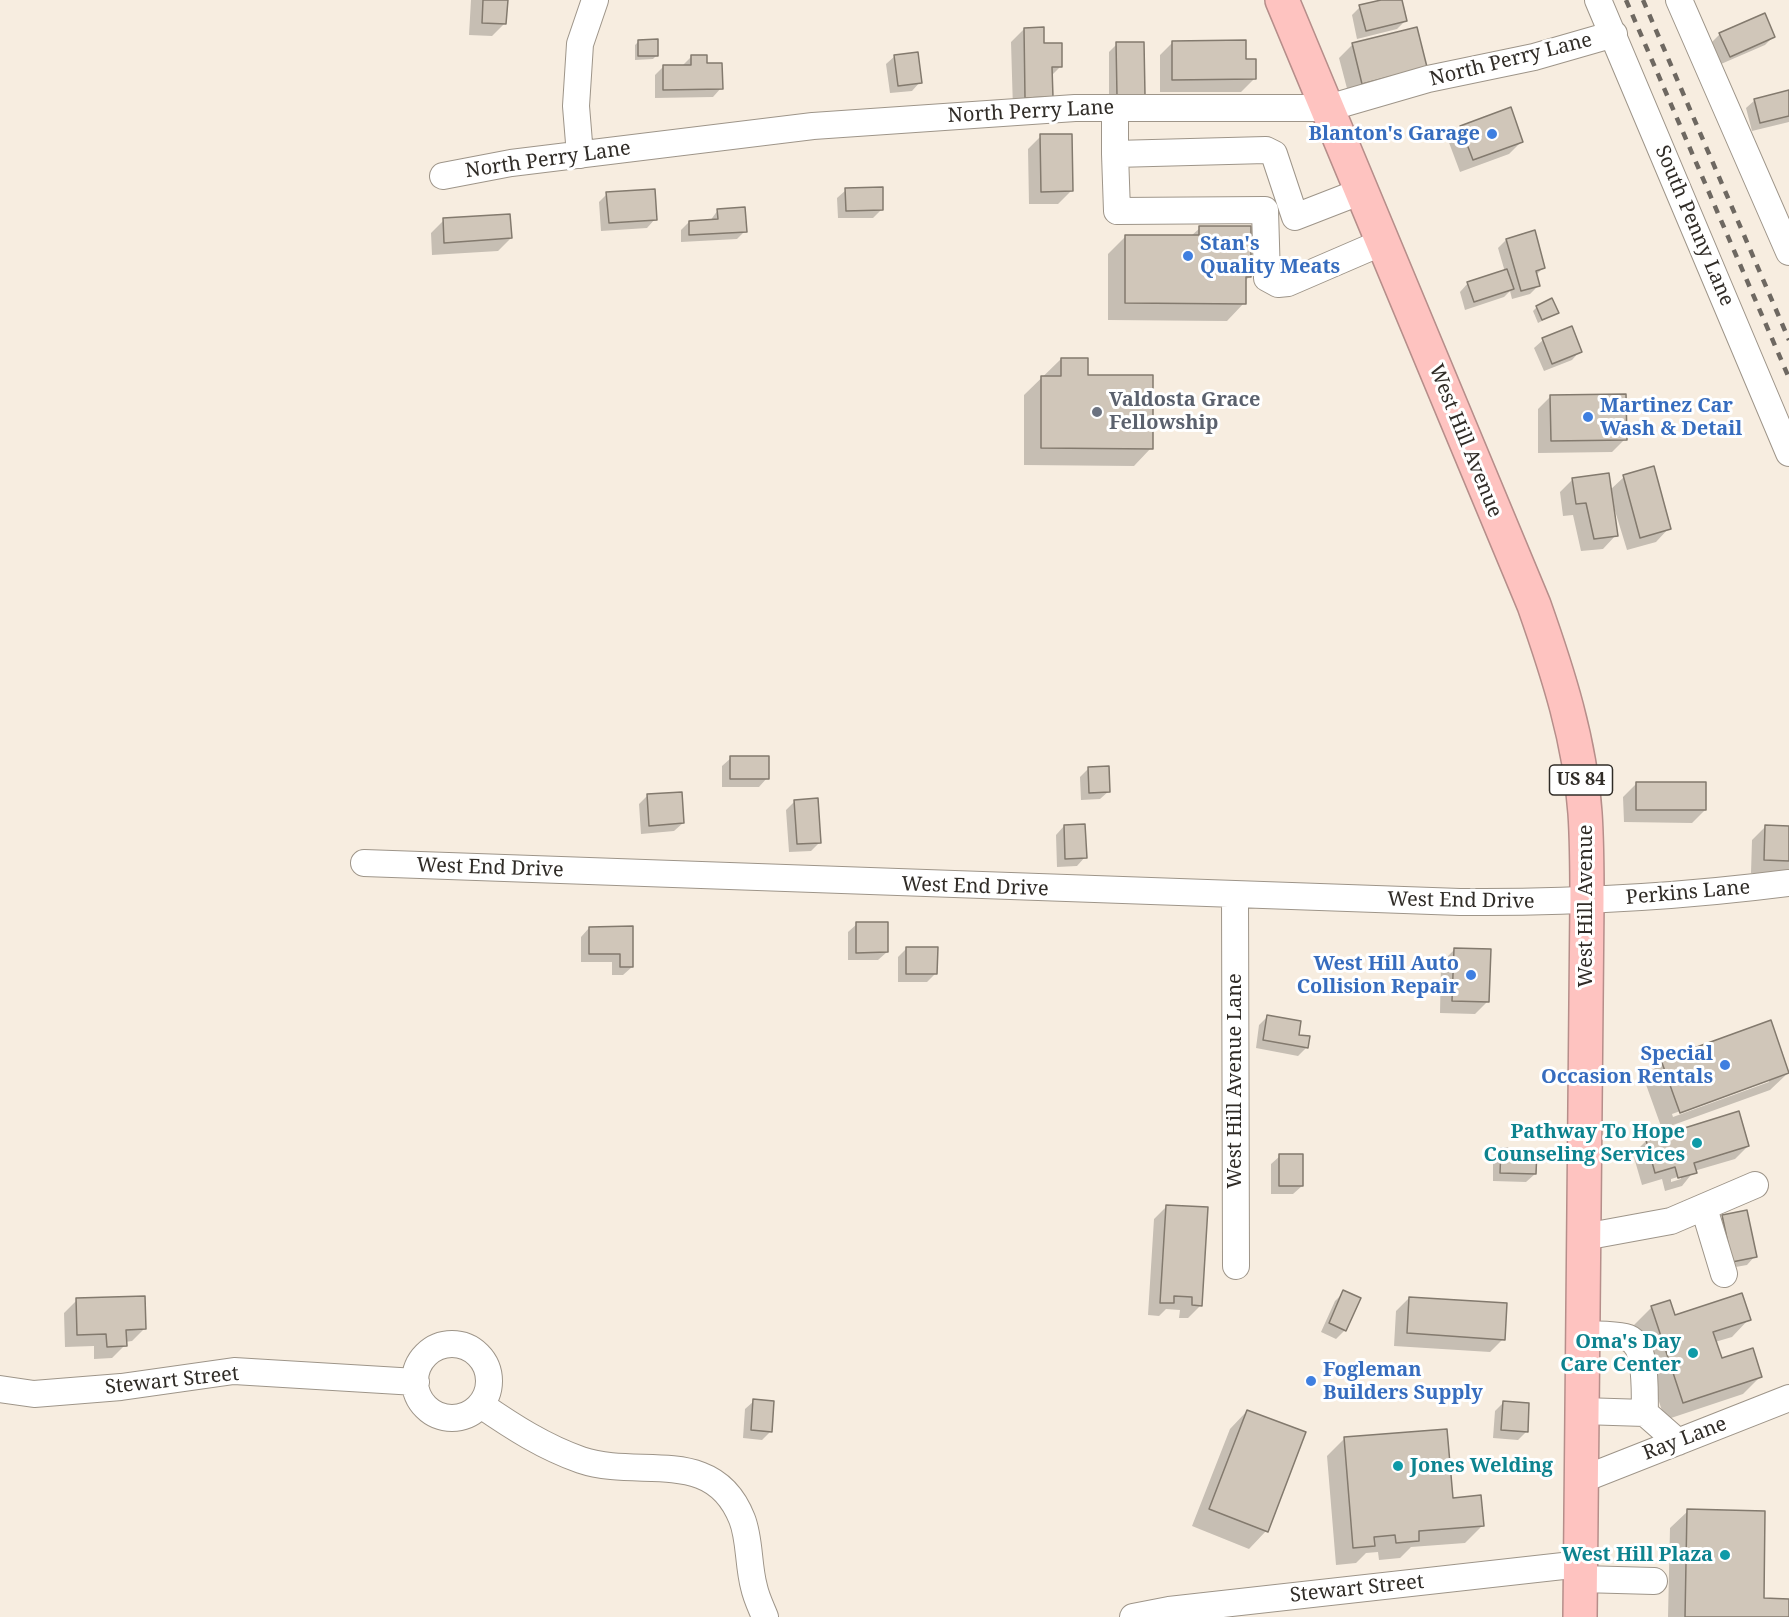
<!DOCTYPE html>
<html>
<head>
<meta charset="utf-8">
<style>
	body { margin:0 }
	canvas { display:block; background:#f7ede0 }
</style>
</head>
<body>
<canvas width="1789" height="1617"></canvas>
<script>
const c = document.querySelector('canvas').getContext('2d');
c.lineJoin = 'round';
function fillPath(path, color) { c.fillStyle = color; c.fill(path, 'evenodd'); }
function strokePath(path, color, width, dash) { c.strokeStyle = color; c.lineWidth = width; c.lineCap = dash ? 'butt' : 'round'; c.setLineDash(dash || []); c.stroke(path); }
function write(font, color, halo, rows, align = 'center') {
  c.font = font + ' "Noto Serif",serif'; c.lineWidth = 6; c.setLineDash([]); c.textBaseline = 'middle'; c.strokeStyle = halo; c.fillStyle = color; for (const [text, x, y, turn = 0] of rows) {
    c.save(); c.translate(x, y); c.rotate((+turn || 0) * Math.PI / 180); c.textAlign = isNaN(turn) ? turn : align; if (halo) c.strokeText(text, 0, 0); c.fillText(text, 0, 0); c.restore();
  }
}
fillPath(new Path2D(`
	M471,0H506L505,23L492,36L469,35Z
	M1387,0H1401L1406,20L1397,29L1357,39L1352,15L1360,7Z
	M1416,28L1426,66L1349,96L1339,58L1352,45Z
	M1024,29L1061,66L1051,76V97L1013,110L1011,42Z
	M1720,34L1773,37L1765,45L1721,64L1712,42Z
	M638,42L657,55L653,59L635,60V45Z
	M1173,42L1244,61L1254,79L1241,92H1160V55Z
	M1117,44L1144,95L1135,103L1109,104V52Z
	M895,56L920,82L912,91L890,93L886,64Z
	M691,57L706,64L721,88L713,97L655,98V75L663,67L683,65Z
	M1789,91V122L1752,131L1746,108L1755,100Z
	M1461,127L1522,141L1509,154L1460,172L1448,140Z
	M1041,136L1071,191L1058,204H1029L1028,149Z
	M846,190L882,209L873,218H838L837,198Z
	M607,194L655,219L647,228L601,231L599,202Z
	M718,210L745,231L737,239L681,242V230L689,222L710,221Z
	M444,220L511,238L498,251L432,255L431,233Z
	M1200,228L1250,276L1244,282V303L1227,321L1108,320V254L1126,236H1191Z
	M1506,240L1544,267L1536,275L1539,285L1530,294L1512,299L1510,291L1504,297L1465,310L1460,292L1468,283L1505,272L1498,248Z
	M1537,307L1557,313L1538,323L1533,311Z
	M1571,328L1580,351L1572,360L1544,371L1534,348L1543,340Z
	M1061,359L1086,376L1151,448L1134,466L1024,465V395Z
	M1551,396L1625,439L1612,452L1538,453V409Z
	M1624,477L1669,528L1656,542L1627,550L1612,501L1616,535L1603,549L1581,551L1573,515L1563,516L1560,492L1573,479L1610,490Z
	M731,758L767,778L759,787H722V766Z
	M1088,769L1109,791L1100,799L1081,800L1080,777Z
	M1636,784L1705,810L1692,823L1624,822L1623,797Z
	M648,795L683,823L674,831L641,834L639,804Z
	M795,801L820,842L811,851L789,852L786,810Z
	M1064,826L1085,857L1077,866L1057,867L1056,835Z
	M1765,827L1789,828V874L1751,873L1752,840Z
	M857,924L887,952L878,960H848V932Z
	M589,928H631L632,967L623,975H612V962H581V937Z
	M906,949L936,973L927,982H898V957Z
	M1454,950L1488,1001L1475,1014L1440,1013L1441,963Z
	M1268,1016L1297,1036L1307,1047L1298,1056L1256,1048L1259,1025Z
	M1662,1061L1788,1073L1770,1090L1662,1129L1644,1079ZM1769,1079V1082L1673,1117L1672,1114Z
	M1646,1141L1748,1146L1735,1159L1694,1171L1682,1186L1665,1191L1662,1179L1642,1185L1633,1154ZM1681,1176V1179L1671,1182V1179Z
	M1502,1150L1535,1174L1526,1182L1493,1181V1158Z
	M1280,1156L1302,1186L1293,1194H1271V1164Z
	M1167,1206L1201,1305L1188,1318H1179L1180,1310L1166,1309L1159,1316L1148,1315L1154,1219Z
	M1723,1216L1755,1256L1747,1265L1724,1269L1715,1225Z
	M1344,1292L1345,1330L1336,1339L1321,1332L1335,1301Z
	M1409,1298L1503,1339L1490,1352L1394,1346L1396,1311Z
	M77,1300L145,1328L132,1341L125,1342V1345L112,1358L94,1359V1346L65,1347L64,1313Z
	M1652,1307L1674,1317L1749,1319L1732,1337L1715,1342L1721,1360L1760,1377L1743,1394L1665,1420L1634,1325Z
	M754,1401L771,1431L762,1440L743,1438L745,1409Z
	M1503,1403L1527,1431L1518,1440L1493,1438L1495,1411Z
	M1247,1411L1266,1531L1249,1549L1192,1526L1230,1429Z
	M1345,1438L1451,1499L1483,1525L1465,1543L1411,1547L1400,1558L1379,1560L1378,1552L1366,1553L1356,1563L1336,1565L1327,1456Z
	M1688,1511L1762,1600H1789V1617H1668L1670,1528Z`), '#0003');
const building = new Path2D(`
	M483,0H508L506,24L482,23Z
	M1381,0H1402L1407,21L1366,31L1359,5Z
	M1765,13L1775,37L1730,57L1719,33Z
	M1044,27V43H1062V67H1052L1053,97L1025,98L1024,28Z
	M1417,27L1427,67L1362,84L1352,43Z
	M658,39V56H638V40Z
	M1246,40V59H1256V79L1172,80V41Z
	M1116,42H1144L1145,95L1117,96Z
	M918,52L922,83L898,86L894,55Z
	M691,55H707V63H722L723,89L663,90V65H691Z
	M1789,90V116L1760,123L1754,99Z
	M1511,107L1523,142L1473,160L1460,126Z
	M1040,134H1072L1073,191L1041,192Z
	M883,187V210L846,211L845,188Z
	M655,189L657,220L609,223L606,192Z
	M745,207L747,232L689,235V221L718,219L717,209Z
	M510,214L512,238L444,243L443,218Z
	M1199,226H1251V277H1246V304L1125,303V235H1199Z
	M1535,230L1545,268L1536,271L1540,286L1521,291L1506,239Z
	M1507,269L1514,289L1474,302L1467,282Z
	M1552,298L1559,313L1542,320L1536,306Z
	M1572,326L1582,352L1552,364L1542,338Z
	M1061,358H1088V375H1153V449L1041,448V376H1061Z
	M1626,394L1627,440L1551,441L1550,395Z
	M1654,466L1671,529L1640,538L1623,475Z
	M1609,473L1618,536L1594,539L1586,503L1576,504L1572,478Z
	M730,756H769V779H730Z
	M1109,766L1110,792L1089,793L1088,767Z
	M1636,782H1706V810H1636Z
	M682,792L684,823L649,826L647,794Z
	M818,798L821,843L797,844L794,800Z
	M1085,824L1087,858L1065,859L1064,825Z
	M1765,825L1789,826V861L1764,860Z
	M856,922H888V952L856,953Z
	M633,926V967H620V954H589V927Z
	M906,947H938L937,974H906Z
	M1454,948L1491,949L1489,1002L1452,1001Z
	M1267,1015L1301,1021L1299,1035L1310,1036L1308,1048L1263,1040Z
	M1771,1020L1789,1073L1680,1113L1661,1060Z
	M1739,1111L1749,1146L1694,1163L1697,1173L1678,1178L1675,1167L1655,1173L1646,1140Z
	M1501,1148L1537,1150L1536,1174L1500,1173Z
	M1279,1154H1303V1186H1279Z
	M1166,1205L1208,1207L1202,1306L1192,1305V1297L1174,1296V1303H1160Z
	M1747,1210L1757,1257L1732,1262L1722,1215Z
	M1343,1290L1361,1298L1346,1331L1329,1323Z
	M1742,1293L1751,1320L1713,1332L1722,1358L1753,1348L1762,1377L1683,1403L1651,1306L1670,1300L1675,1315Z
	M145,1296L146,1329L126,1330L127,1346L107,1347L106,1334L77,1335L76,1298Z
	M1409,1297L1507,1303L1505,1340L1407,1333Z
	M753,1399L774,1401L772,1432L751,1430Z
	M1503,1401L1529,1403L1528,1432L1501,1430Z
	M1247,1410L1306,1432L1268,1532L1209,1509Z
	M1447,1429L1453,1498L1481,1495L1484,1526L1419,1531V1541L1396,1543L1395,1535L1374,1537L1375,1546L1353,1548L1344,1437Z
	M1687,1509L1765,1511L1764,1598L1789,1599V1617H1685Z`);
fillPath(building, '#d0c6b9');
strokePath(building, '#837a6e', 1.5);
const minor = new Path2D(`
	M1598,0L1789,453
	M1679,0L1789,252
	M1115,154V108
	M580,155L576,106L580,44L595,0
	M443,176L511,163L813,126L1075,108H1328L1428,79L1534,57L1614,34
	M1362,191L1295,217L1274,154L1266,150L1115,154L1117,211L1265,210L1267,278L1278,284L1288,283L1383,242
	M364,863L1460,902C1570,903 1680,897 1789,883
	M1235,896L1236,1266
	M1704,1208L1724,1274
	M1584,1237L1671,1221L1755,1185
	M1583,1334C1596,1335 1612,1334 1625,1337C1649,1342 1644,1394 1645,1413
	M415 1381a37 37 0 1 1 74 0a37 37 0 1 1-74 0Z
	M0,1389L34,1394L121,1387L234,1371L416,1382
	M481,1405C513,1427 544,1447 581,1460C640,1480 713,1445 742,1519C750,1539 748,1565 754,1587C756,1597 761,1607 765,1617
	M1582,1411L1645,1413L1678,1442
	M1581,1480L1789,1398
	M1581,1579L1654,1581
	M1133,1617L1169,1610L1581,1564`);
const highway = new Path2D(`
	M1282,0L1534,605C1558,673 1580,741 1585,813C1587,842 1587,872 1587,901L1580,1617`);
strokePath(minor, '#9e9589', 28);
strokePath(highway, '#b68e8a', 36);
strokePath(minor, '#fff', 26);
strokePath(highway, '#fec3c0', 33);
strokePath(new Path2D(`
	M1626,0L1789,378
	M1643,0L1789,340`), '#6e6861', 4.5, [8, 8]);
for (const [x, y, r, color] of [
	[1492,134,6,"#3f7fe0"],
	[1188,256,6,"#3f7fe0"],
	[1097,412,6,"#6b7280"],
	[1588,417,6,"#3f7fe0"],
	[1471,975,6,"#3f7fe0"],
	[1725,1065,6,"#3f7fe0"],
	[1697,1143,6,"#0f9aa8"],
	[1693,1353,6,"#0f9aa8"],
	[1311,1381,6,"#3f7fe0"],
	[1398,1466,6,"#0f9aa8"],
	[1725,1555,6,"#0f9aa8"]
]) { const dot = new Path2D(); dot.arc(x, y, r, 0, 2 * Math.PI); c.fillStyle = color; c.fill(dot); strokePath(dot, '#fff', 2); }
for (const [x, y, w] of [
	[1581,780,63]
]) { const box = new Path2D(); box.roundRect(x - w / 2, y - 15, w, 30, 4.5); c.fillStyle = '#fff'; c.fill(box); strokePath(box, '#302c27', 1.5); }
write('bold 18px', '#302c27', null, [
	["US 84",1581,780]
]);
write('20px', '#302c27', '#fff', [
	["North Perry Lane",1511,60,-14],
	["North Perry Lane",1031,112,-3],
	["North Perry Lane",548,160,-8],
	["South Penny Lane",1694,226,67],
	["West Hill Avenue",1465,441,68],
	["West End Drive",490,868,2],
	["West End Drive",975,887,2],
	["Perkins Lane",1688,893,-5],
	["West End Drive",1461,901,1],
	["West Hill Avenue",1586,906,-90],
	["West Hill Avenue Lane",1235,1081,-90],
	["Stewart Street",172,1381,-6],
	["Ray Lane",1685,1439,-21],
	["Stewart Street",1357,1589,-6]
]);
write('bold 20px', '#366cbe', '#fff', [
	["Blanton's Garage",1480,134],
	["Stan's",1200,244,"left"],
	["Quality Meats",1200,267,"left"],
	["Martinez Car",1600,406,"left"],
	["Wash & Detail",1600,429,"left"],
	["West Hill Auto",1459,964],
	["Collision Repair",1459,987],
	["Special",1713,1054],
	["Occasion Rentals",1713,1077],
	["Fogleman",1323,1370,"left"],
	["Builders Supply",1323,1393,"left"]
], 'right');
write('bold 20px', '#5b616d', '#fff', [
	["Valdosta Grace",1109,400],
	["Fellowship",1109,423]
], 'left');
write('bold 20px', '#0d838f', '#fff', [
	["Pathway To Hope",1685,1132],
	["Counseling Services",1685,1155],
	["Oma's Day",1681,1342],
	["Care Center",1681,1365],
	["Jones Welding",1410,1466,"left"],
	["West Hill Plaza",1713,1555]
], 'right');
</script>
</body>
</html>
